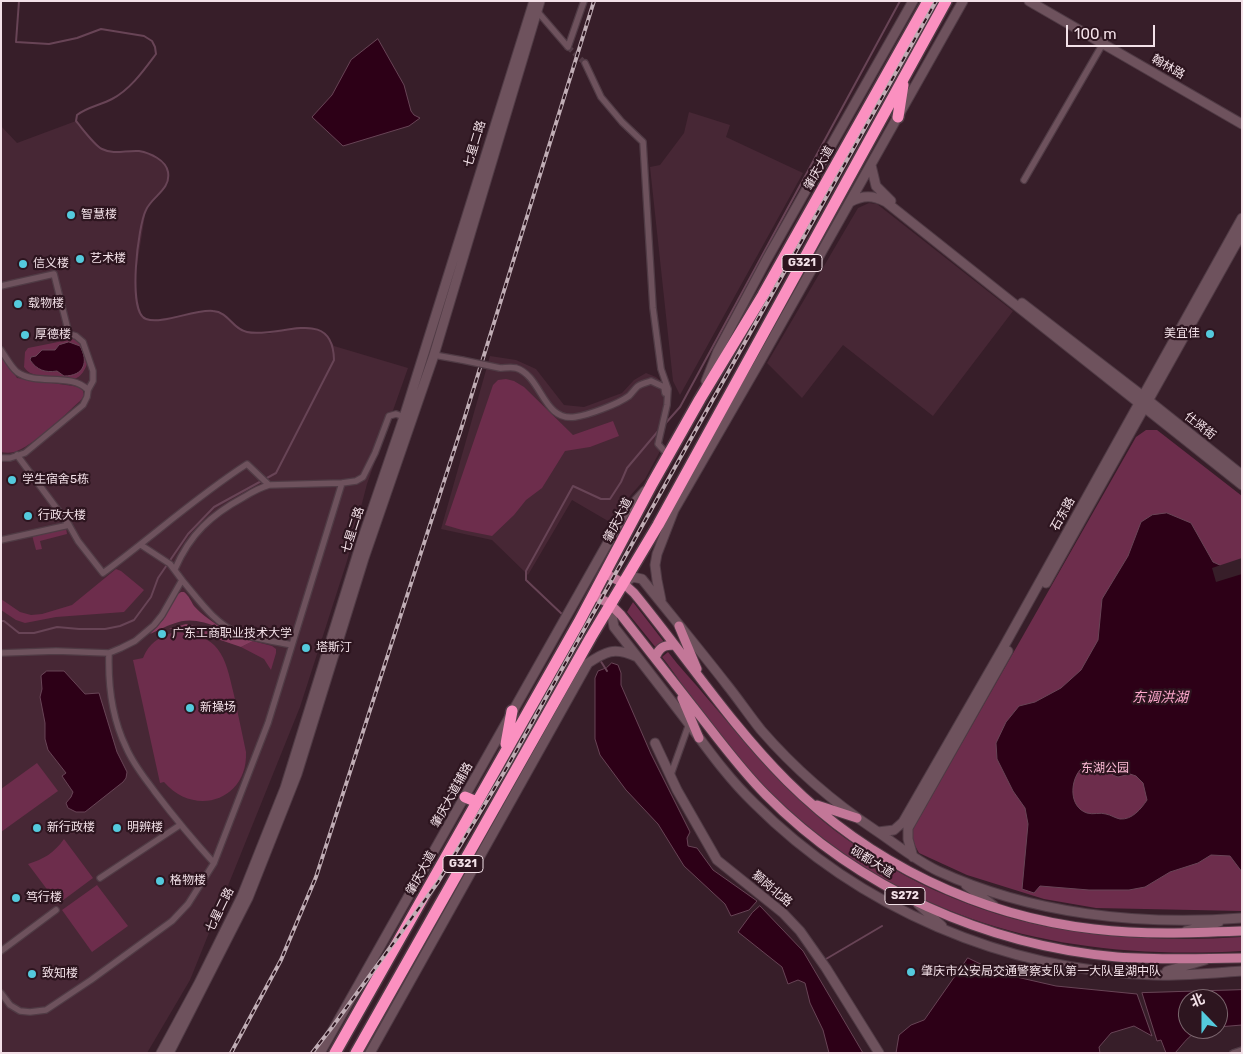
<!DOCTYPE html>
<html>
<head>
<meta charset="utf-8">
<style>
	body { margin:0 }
	#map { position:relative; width:1243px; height:1054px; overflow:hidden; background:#371e29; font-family:Rubik,"Noto Sans SC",sans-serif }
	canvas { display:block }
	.frame { position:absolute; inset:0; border:2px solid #f3e1e8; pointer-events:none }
	.north { position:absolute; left:1178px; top:989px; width:50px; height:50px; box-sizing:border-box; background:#2d151f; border:1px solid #7c676f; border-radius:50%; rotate:338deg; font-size:14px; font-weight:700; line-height:20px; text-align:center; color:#f3e1e8 }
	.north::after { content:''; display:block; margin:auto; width:18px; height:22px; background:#54cadd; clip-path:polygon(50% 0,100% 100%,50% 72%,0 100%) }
	.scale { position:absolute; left:1066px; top:25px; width:89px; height:22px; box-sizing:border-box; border:2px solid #f3e1e8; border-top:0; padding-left:6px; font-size:15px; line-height:18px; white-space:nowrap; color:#f3e1e8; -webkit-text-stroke:4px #2d151f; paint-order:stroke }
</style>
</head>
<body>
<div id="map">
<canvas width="1243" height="1054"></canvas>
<div class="frame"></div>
<div class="north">北</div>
<div class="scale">100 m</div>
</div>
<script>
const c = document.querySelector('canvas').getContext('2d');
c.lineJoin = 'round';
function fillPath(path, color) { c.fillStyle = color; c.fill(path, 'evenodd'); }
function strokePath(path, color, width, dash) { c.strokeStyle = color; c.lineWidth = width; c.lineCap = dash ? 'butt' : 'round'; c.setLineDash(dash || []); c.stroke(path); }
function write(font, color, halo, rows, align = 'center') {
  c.font = font + ' Rubik,"Noto Sans SC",sans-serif'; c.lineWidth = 4.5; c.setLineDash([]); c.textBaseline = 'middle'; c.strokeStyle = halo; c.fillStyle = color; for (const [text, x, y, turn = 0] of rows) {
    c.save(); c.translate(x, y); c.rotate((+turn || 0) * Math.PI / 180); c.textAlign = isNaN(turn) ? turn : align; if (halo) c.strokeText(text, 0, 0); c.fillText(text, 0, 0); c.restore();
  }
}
fillPath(new Path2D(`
	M689,112L730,125L726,137L803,173L680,395L673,381L650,167L660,165L684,133Z
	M76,121L101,148L116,153L140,151L158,158L164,163L168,171V179L164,189L146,209L135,278L138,310L142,317L147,320L159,319L213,310L222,313L231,321L237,329L247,332L268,334L296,327H308L320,330L327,336L334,346L408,368L367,484L347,561L300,707L190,980L147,1053H1V126L17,143Z
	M869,203L877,204L1013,311L933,416L843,345L802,398L767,363L858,208Z
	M490,356L516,360L536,369L564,405L584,407L622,393L634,380L646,373L656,377L663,383L667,403L659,453L645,479L608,521L572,500L528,575L492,540L441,529Z`), '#472735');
fillPath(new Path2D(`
	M73,339C83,342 86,355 87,364C85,370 81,377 74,379C66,381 41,377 33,374C29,373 26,370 24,367L25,352L28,348Z
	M1,355L17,378L80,387L83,391L84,396L80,401C62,417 39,441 17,451C13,453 6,453 1,452Z
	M506,379L514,381L524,387L573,435L613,421L619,436L590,447L565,451L542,488L526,500L514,515L492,536L462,530L445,525L493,385L498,380Z
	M1146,430H1157L1242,496V911L1096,908L1044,899L967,875L919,853L913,842L912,831L1136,437Z
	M66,528L67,534L40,541L42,549L36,550L32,535Z
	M116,569L121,571L144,590L124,612L56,617L25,623L16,620L1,610V599L20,612L31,615L42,614L72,605Z
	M633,602L664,642L657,649L627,612Z
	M174,632C220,634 225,655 234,695C238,714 242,733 246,752C248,800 195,818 164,782L160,783L133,660L143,658C149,643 159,637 174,632Z
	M253,641L272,646L276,649V653L271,670L264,659L241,647Z
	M668,652C680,668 694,682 707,698C744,741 780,784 823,821C888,875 978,916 1061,929C1120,939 1182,941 1242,937V951C1065,961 910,924 778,800C749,772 722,739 697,706C685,690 675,673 662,657Z
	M37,763L58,791L1,832V789Z
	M64,839L93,878L58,904L28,864C44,859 54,853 64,839Z
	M97,885L128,926L92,952L62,910Z`), '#6d2d4c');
fillPath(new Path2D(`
	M181,592H184C189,596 191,601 194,606C202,615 213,622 223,629C189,616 183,618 150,634L163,620L177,595Z
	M186,624L253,641L241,647L188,629H169Z`), '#853d5f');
const water = new Path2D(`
	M378,39L404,85L411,111L414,115L420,118L409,126L343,146L312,117L332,95L351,60Z
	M69,342L80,346C89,362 84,376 64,376L57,371C45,373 37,370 30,360L31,357L36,356L42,350H55L59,345Z
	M1167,513L1191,523L1213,562L1222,566L1242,560V872L1230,856L1211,855L1198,863L1170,872L1145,887L1129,890H1089L1040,886L1034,893L1022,889L1028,824L1025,808L1013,791L997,759L996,743L1006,722L1019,706L1035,702L1061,688L1081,670L1098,640L1102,599L1128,556L1141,522L1152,515ZM1098,763L1106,766L1113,775L1118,777L1130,774L1136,776L1143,783L1147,800C1141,809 1132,820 1120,819C1115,818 1111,815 1106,814C1100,812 1093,815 1087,813C1069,807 1070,782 1080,770C1084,765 1091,764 1098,763Z
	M612,663L618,665L621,673V685L651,754L690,832L687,838L688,846L697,848L713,870L757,901L749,910L731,916L725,904L684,866L658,824L626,790L600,755L595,739V678L598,671L606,668Z
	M47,671H64L85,694L99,693L117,752L127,772L126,778L123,782L85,812H76L68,808L66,803L71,797L73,792L62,776L66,773L48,750L45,739V723L40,697L42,689L41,676Z
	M760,906L803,951L863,1053H829L823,1030L810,1003L805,983L798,980L788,984L782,967L738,932L752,913Z
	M968,958L999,973L1056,986L1137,994L1152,1036L1134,1026L1111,1033L1099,1047L1100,1053H896L899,1035L911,1025L924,1020Z
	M1242,990V1025L1218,1027V999H1188V1029H1206C1190,1032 1185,1042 1175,1053H1166L1161,1040L1157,1041L1142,993Z`);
fillPath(water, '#2d0017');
strokePath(water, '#684456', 1);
fillPath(new Path2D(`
	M1242,558V574L1216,582L1212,568Z`), '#371e29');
strokePath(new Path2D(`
	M664,425L680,407L900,1
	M564,616L526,580V571L573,486L601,499H610L621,482L627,468L659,430
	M1,621H4L19,633H34L57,627L79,629H105L120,626L134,620L151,597L158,578L188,534L214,507L276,473L334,360C333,305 279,339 247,332C232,329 229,312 213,311C194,309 162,325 146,319C127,313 138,225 146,210C152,196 171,190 168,172C166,160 150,153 139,151C126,150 114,155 102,149C94,145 82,128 76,121L77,115C87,107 101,105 112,99C130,90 144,70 156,54L155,47L152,41L144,36L101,29L77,38L49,44L16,42L19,1
	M578,633L584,641
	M600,660L607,671
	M826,959L882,926`), '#684456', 2);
strokePath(new Path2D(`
	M568,47L585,63`), '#533b46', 5.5, [5.5, 3]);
const street = new Path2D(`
	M537,11L568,47
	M568,47L584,1
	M585,63L601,97L622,122L643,142L653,308L661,369L668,389L667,405L658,444L668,455
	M1024,180L1105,40
	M1,286L54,274L69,334L76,336L83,342L93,371V381L88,390L87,397L83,405L25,453L10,458H1
	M1,350C5,356 11,367 17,372C36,386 71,372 88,390
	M434,355L462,360
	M500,368C505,368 511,367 516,368C542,376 543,422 575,417C589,415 618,404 629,396C632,393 634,390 637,387C640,384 646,383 651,381L664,387L665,393
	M17,455L69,525
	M1,540L69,525L78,541L103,573C152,537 197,496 247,464L269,485
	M175,569C190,534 211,515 244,497C252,492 259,488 269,485L342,483L356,481L363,477L375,453L389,416L396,414L404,417
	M182,580C199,600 214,623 238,633C255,639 274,641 292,645
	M1,653L56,651L109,653L121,648L135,641L154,625L162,615L182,580L170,564L141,545
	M109,653C108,685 112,718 126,747C133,764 144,777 155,792C174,817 193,840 214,863
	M670,777L689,724
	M100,878L180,825
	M1,951L56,910
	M1,993L10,1005L20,1011L30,1012L46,1010L91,980L172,921L188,904L214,863L268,723L342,483
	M1233,1053L1242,1050`);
const secondary = new Path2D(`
	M1029,1L1242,124
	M871,165L876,186L891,201
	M850,202C863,195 873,195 886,202L1242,485
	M1022,303L1148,400L1242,475
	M706,381L718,351L767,259L913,1
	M624,583L633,577L642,579C670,614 699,649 727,685C739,700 749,715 761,730C794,768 833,802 875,830C896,844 915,860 938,871C1031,914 1140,926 1242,918
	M1046,583L1242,233
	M661,600L657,580L655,565L657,554L674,510L759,363L963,1
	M610,604L614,627C639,659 664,691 689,724C709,751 729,779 754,803C859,908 1005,971 1154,975C1183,976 1213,973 1242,971
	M585,665C605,652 613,646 637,657
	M655,743L677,790L717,860L783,913L800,931L826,968L879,1053
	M878,832L894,830L903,822L1003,648L1242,218
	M913,857L908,839V828L1008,651
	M966,885L994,906
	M918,904L942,926
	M1186,931L1219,922
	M1167,971L1205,960
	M161,1053L199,983L242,896L285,788L361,543L404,417L534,1
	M169,1053L248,898L297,774L364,558L434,355L540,1
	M320,1053L624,514L645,491
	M370,1053L588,663`);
const primary = new Path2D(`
	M606,574L623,583L634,593C685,655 730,724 787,781C869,863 979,916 1094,929C1144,935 1192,933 1242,931
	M594,595L610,604L621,615C648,649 674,683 701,717C722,744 742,771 766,795C859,889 986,945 1117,957C1158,960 1200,959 1242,958
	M679,626L697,669
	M655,658C659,648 663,645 674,645
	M682,698L699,738
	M817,805L857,818`);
const highway = new Path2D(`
	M898,117L903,85
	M506,744L512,711
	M465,797L477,802
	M335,1053L579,622L652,484L700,399L763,295L928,1
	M356,1053L591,637L658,525L946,1`);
strokePath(street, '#503b45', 8);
strokePath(secondary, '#503b45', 11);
strokePath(primary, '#503b45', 11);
strokePath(highway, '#503b45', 14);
strokePath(street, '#6e525d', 5.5);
strokePath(secondary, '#6e525d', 9);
strokePath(primary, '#c37798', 9);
strokePath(highway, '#fb90c0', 11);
const rail = new Path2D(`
	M231,1053L281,960L316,877L462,426L594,1
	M312,1053L333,1026L438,882L506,769L936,1`);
strokePath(rail, '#c0adb5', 4);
strokePath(rail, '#2d151f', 2, [5.5]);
const streetBridge = new Path2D(`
	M462,360L500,368`);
strokePath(streetBridge, '#503b45', 8, []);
strokePath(streetBridge, '#6e525d', 5.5);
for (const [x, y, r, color] of [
	[71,215,5,"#54cadd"],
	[80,259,5,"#54cadd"],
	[23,264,5,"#54cadd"],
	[18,304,5,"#54cadd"],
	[1210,334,5,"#54cadd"],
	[25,335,5,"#54cadd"],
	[12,480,5,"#54cadd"],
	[28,516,5,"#54cadd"],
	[162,634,5,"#54cadd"],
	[306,648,5,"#54cadd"],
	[190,708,5,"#54cadd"],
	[37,828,5,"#54cadd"],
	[117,828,5,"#54cadd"],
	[160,881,5,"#54cadd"],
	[16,898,5,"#54cadd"],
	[911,972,5,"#54cadd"],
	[32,974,5,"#54cadd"]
]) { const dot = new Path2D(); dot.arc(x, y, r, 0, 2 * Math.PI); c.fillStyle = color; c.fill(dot); strokePath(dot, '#2d151f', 2); }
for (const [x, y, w] of [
	[802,263,40],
	[463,864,40],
	[905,896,40]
]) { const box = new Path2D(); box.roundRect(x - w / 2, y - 8.5, w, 17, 4); c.fillStyle = '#2d151f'; c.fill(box); strokePath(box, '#f3e1e8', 1); }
write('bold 11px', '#f3e1e8', null, [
	["G321",802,263],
	["G321",463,864],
	["S272",905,896]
]);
write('12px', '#f3e1e8', '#2d151f', [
	["翰林路",1168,67,30],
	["七星二路",475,144,-73],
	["肇庆大道",819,168,-61],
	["仕贤街",1200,426,38],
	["石东路",1063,514,-61],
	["肇庆大道",618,520,-63],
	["七星二路",353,530,-72],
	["肇庆大道辅路",452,795,-61],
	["砚都大道",872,862,32],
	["肇庆大道",421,873,-61],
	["獅岗北路",772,889,40],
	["七星二路",220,910,-64]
]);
write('12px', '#f3e1e8', '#2d151f', [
	["智慧楼",81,215],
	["艺术楼",90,259],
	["信义楼",33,264],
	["载物楼",28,304],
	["美宜佳",1200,334,"right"],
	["厚德楼",35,335],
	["学生宿舍5栋",22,480],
	["行政大楼",38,516],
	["广东工商职业技术大学",172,634],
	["塔斯汀",316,648],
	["新操场",200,708],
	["新行政楼",47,828],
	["明辨楼",127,828],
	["格物楼",170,881],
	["笃行楼",26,898],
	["肇庆市公安局交通警察支队第一大队星湖中队",921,972],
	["致知楼",42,974]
], 'left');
write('12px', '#fcbbd5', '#2d151f', [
	["东湖公园",1105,769]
]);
write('italic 14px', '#fca7cb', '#2d151f', [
	["东调洪湖",1160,698]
]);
</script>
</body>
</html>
